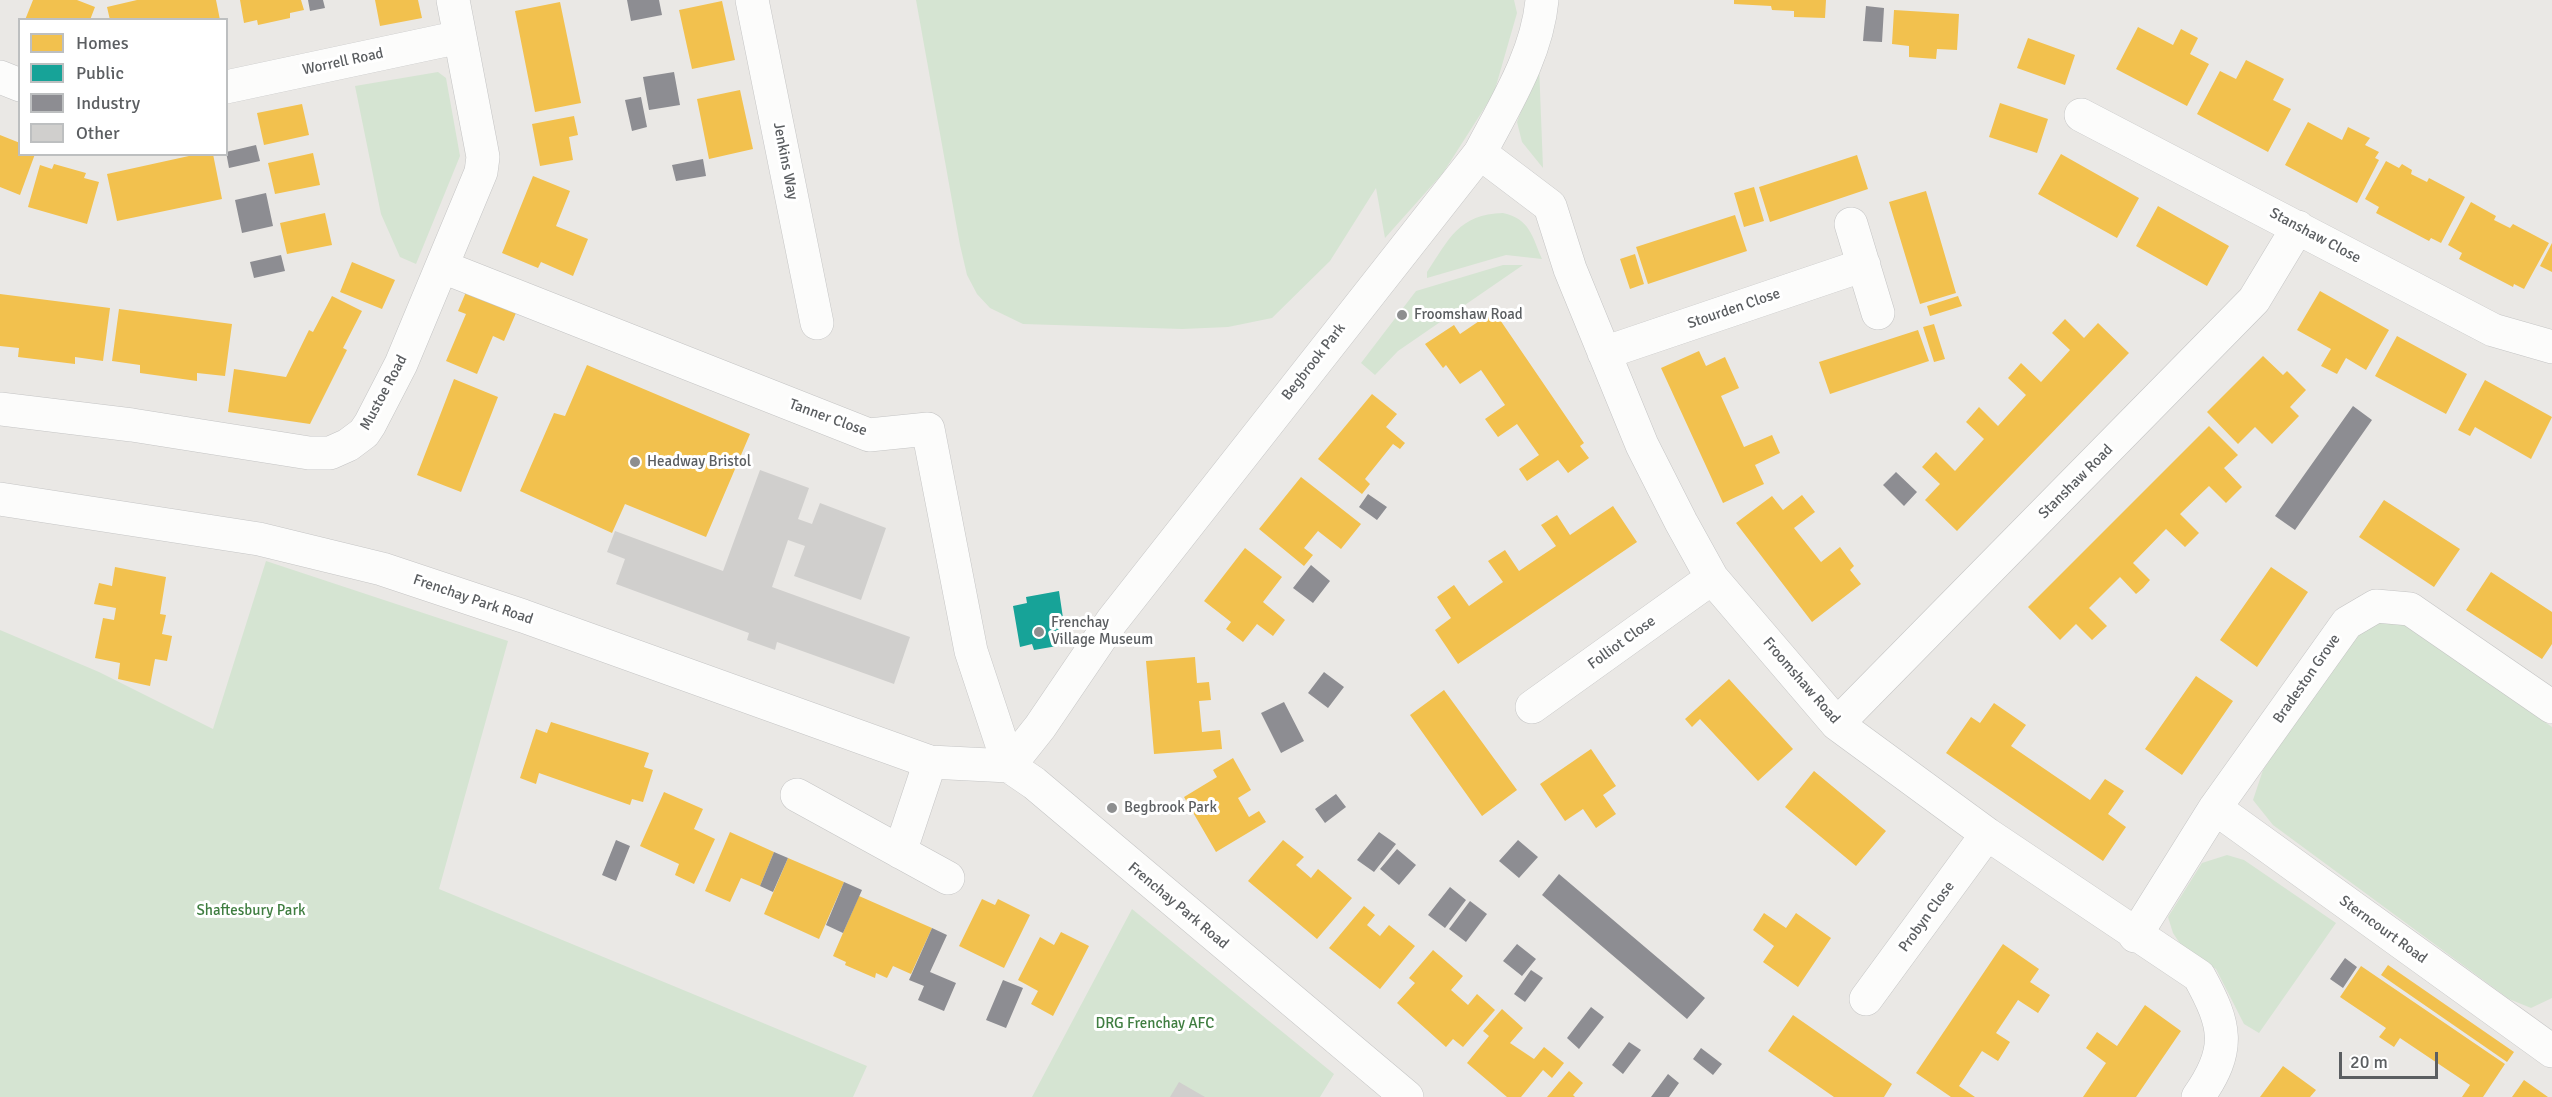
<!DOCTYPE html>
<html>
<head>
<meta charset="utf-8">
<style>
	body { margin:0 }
	#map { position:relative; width:2552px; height:1097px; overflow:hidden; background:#eae8e5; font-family:Signika,sans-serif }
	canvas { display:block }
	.legend { position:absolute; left:18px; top:18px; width:210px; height:138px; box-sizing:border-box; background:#fff; border:2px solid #bdbfc0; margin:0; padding:8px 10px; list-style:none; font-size:18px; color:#5b5e61 }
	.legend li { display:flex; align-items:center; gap:12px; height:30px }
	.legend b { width:30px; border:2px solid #bdbfc0 }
	.scale { position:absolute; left:2339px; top:1052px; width:99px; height:27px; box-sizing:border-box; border:3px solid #5b5e61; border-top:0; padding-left:8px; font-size:18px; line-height:21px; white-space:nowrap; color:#5b5e61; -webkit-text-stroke:4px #fff; paint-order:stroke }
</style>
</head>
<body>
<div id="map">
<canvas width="2552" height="1097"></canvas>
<ul class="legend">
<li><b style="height:16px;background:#f2c14e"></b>Homes</li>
<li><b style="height:16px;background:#17a398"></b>Public</li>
<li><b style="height:16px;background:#8d8d92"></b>Industry</li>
<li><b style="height:16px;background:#d0cfcd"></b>Other</li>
</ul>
<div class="scale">20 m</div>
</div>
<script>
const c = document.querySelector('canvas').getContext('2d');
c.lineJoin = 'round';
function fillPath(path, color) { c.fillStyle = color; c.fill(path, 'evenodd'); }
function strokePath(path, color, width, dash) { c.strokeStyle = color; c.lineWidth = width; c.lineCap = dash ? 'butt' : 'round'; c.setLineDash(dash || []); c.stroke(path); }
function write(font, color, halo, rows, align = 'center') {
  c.font = font + ' Signika,sans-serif'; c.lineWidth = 6; c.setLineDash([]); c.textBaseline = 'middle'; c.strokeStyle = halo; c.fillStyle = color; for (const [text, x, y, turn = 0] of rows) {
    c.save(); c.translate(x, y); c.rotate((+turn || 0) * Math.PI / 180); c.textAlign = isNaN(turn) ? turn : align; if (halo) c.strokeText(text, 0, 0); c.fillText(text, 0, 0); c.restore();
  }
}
fillPath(new Path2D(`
	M916,0H1514L1517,13L1494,93L1443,173L1385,238L1376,188L1330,261L1272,318L1228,327L1182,329L1023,324L990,308L977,294L967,275L960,245Z
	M1539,65L1543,168L1522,142L1517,122Z
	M438,72L446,78L460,156L416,264L400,257L381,214L355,86Z
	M1503,213C1530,219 1532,236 1542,259L1506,255L1427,278V272C1449,239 1459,214 1503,213Z
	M1503,265H1523L1398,351L1375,375L1361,363L1416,291Z
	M266,561L508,641L439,889L867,1066L853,1097H0V630L99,672L213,729Z
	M2383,622L2410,626L2552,727V998L2531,1008L2509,999L2273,825L2253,800L2263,770L2347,644L2364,629Z
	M2227,855L2244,860L2336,923L2259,1033L2244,1024L2216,969L2183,948L2173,933L2168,917L2202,863Z
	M1132,909L1334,1074L1320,1097H1032Z`), '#d5e4d2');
fillPath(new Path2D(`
	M33,0H77L95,7L90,20H25Z
	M216,0L220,20H110L107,7L137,0Z
	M240,0H301L304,10L290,13V18L258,25L257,20L244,23Z
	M375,0H418L422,18L380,26Z
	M1734,0H1826L1825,18L1794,17V11L1772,10L1771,6L1734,4Z
	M722,1L735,60L692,69L679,10Z
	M560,2L581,103L535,112L515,11Z
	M1894,10L1959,14L1957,50L1937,49L1936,59L1909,57V46L1892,44Z
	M2138,27L2173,45L2181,29L2198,38L2190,54L2209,64L2187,106L2116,69Z
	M2028,38L2075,55L2065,85L2017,68Z
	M2246,60L2284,79L2273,100L2291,109L2268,152L2197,114L2220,71L2236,79Z
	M740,90L753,149L709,159L697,99Z
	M2000,103L2048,119L2037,153L1989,137Z
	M302,104L309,135L264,145L257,113Z
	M574,116L578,135L569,137L573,160L540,166L532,124Z
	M2308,122L2342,140L2348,127L2370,138L2365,145L2379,152L2375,158L2379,160L2357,203L2285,165Z
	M0,135L20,143V154H35L20,195L0,187Z
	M313,153L320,185L275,194L268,163Z
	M198,154H213L222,199L117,221L107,174Z
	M2061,154L2139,198L2117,238L2038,194Z
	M1857,155L1868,189L1770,222L1759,187Z
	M2386,161L2399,168L2402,164L2412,170L2411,174L2427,182L2429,178L2465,197L2441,243L2431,238L2429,241L2376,213L2379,207L2365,199Z
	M54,164L86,173L84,178L99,182L87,224L28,207L40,165L52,169Z
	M533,176L570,191L556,226L588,239L573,276L541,262L538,268L502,253Z
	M1754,187L1764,221L1744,227L1734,193Z
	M1926,191L1956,293L1920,304L1889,202Z
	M2471,202L2496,216L2494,220L2510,228L2513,224L2549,243L2524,289L2514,284L2513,287L2459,259L2462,253L2448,245Z
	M2158,206L2229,246L2207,286L2136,246Z
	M325,213L332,245L287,254L280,223Z
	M1735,215L1747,251L1648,284L1636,247Z
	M2552,243V272L2540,266Z
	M1635,254L1644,284L1630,289L1620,259Z
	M352,262L395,280L382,309L340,292Z
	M2320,291L2389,330L2366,370L2346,358L2337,374L2321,366L2331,349L2297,330Z
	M466,292L516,313L504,341L493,336L477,374L446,361L466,314L458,311Z
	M0,294L110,308L103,361L75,357V364L18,357L19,348L0,346Z
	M332,296L362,311L343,348L347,350L310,424L228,412L234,369L286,377L309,330L313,332Z
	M1958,296L1962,306L1930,316L1927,306Z
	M119,309L232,324L225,376L197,373V381L140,373V365L112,361Z
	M1494,311L1584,443L1580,446L1589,458L1568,473L1558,460L1527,481L1519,469L1539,455L1517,424L1498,437L1485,419L1505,405L1481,370L1460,384L1446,365L1443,368L1425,344L1454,325L1460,334Z
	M2065,319L2084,338L2098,323L2129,353L1957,531L1925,500L1940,484L1922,467L1936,452L1955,471L1984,439L1966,422L1979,407L1998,426L2026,395L2008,378L2021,363L2041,382L2070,350L2052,333Z
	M1934,324L1945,359L1934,362L1923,327Z
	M1918,330L1929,361L1830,394L1819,362Z
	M2397,336L2467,374L2446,414L2375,376Z
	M1699,351L1706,366L1725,357L1739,388L1721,396L1744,447L1772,435L1780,453L1755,465L1764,484L1723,503L1661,368Z
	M2263,356L2283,375L2287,371L2306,390L2290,407L2299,416L2272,444L2255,427L2238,444L2207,412Z
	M587,365L750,434L706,537L625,504L612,533L520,491L554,413L565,416Z
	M454,379L498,397L461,492L417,475Z
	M2485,380L2552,417L2531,459L2475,427L2470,436L2458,430Z
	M1372,394L1397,414L1386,427L1405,443L1400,449L1393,444L1365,479L1370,484L1362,494L1318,459Z
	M2209,426L2238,455L2224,468L2242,487L2226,503L2209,486L2180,514L2199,533L2185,547L2166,529L2133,563L2150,580L2143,588L2136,594L2120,577L2089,608L2107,626L2092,640L2076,624L2060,640L2028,607Z
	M1301,477L1361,524L1341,549L1318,531L1304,548L1313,555L1304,566L1259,529Z
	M1802,495L1815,512L1794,528L1821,562L1840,547L1854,566L1850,570L1861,584L1812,622L1736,523L1772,496L1783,510Z
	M2384,500L2460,549L2434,587L2359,537Z
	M1613,506L1637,542L1458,664L1435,630L1451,618L1437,597L1454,585L1469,606L1503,582L1488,561L1505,550L1519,571L1556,546L1541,525L1557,515L1570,535Z
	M1245,548L1282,577L1263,602L1285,620L1273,636L1257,624L1243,642L1226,629L1231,622L1204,601Z
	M115,567L166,577L160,614L166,615L162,634L172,636L167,661L155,659L150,686L118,679L120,663L95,658L103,618L114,620L116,608L94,604L99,583L112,586Z
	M2271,567L2308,592L2257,667L2220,640Z
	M2491,572L2552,612V644L2542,659L2466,610Z
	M1195,657L1197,683L1209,682L1211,700L1199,701L1202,732L1220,730L1222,749L1154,754L1146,661Z
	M2196,676L2233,701L2182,775L2145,749Z
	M1729,679L1793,749L1758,781L1700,719L1692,727L1685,719Z
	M1444,690L1517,790L1482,816L1410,715Z
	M1994,703L2026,725L2011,746L2090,800L2105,779L2124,791L2108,814L2126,827L2103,861L1946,753L1971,717L1980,723Z
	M551,722L649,753L644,767L653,770L643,802L632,799L630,805L539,773L536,784L520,778L536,729L547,733Z
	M1591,749L1616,786L1603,795L1616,814L1596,828L1583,809L1565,821L1540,784Z
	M1233,758L1251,790L1238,798L1249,817L1259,811L1266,822L1216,852L1184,797L1217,777L1213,770Z
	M1814,771L1886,831L1856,866L1785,807Z
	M664,792L703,809L694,829L715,839L694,884L675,875L679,864L640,846Z
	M730,832L774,852L760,886L741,878L730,902L705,891Z
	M1283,840L1304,857L1296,865L1311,878L1318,869L1352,898L1317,939L1248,881Z
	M788,858L844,882L819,939L764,914Z
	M859,896L932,928L911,974L893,966L887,978L876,973L875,978L845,965L846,962L833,956Z
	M982,899L995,905L998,899L1030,915L1004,968L959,946Z
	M1364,906L1375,915L1367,925L1380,936L1389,925L1415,946L1380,989L1329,948Z
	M1764,913L1786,928L1796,913L1831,938L1798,987L1763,962L1774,946L1753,930Z
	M1061,932L1089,946L1053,1016L1031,1004L1038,991L1018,980L1040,937L1054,945Z
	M2003,944L2039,969L2030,982L2050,995L2038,1013L2018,1000L1996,1033L2010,1042L1998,1061L1982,1051L1959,1086L1975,1097H1951L1916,1073Z
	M1433,950L1463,976L1451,990L1468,1005L1477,994L1495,1010L1463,1047L1453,1039L1446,1047L1397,1003L1415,983L1409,978Z
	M2388,965L2514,1052L2507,1062L2381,975Z
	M2361,966L2505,1064L2483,1097H2462L2470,1085L2400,1038L2394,1047L2379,1037L2386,1028L2340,997Z
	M2145,1005L2181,1031L2136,1097H2083L2106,1063L2086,1048L2097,1032L2117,1046Z
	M1502,1009L1523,1028L1510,1043L1534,1059L1544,1047L1564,1063L1552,1078L1543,1070L1521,1097H1507L1467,1063L1489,1036L1483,1031Z
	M1793,1015L1892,1084L1884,1097H1834L1768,1051Z
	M2283,1066L2316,1090L2310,1097H2260Z
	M1569,1071L1583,1083L1573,1095L1575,1097H1547Z
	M2524,1080L2548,1097H2512Z`), '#f2c14e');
fillPath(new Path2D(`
	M1059,591L1063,618L1058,619L1063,645L1034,650L1032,644L1020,647L1013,606L1027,603L1026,597Z`), '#17a398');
fillPath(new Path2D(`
	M308,0H323L325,8L310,11Z
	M627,0H659L662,15L631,21Z
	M1866,6L1884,8L1882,42L1863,41Z
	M674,72L680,105L649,110L643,77Z
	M641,97L647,127L632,131L625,100Z
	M256,145L260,161L229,168L226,152Z
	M703,159L706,176L676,181L672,165Z
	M266,193L273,226L242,233L235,200Z
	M281,255L285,271L254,278L250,262Z
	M2353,406L2372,420L2295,530L2275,516Z
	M1896,472L1917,492L1904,506L1883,485Z
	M1368,494L1387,507L1377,520L1359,507Z
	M1311,565L1330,581L1313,603L1293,588Z
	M1324,672L1344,687L1328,708L1308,693Z
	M1284,702L1304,741L1281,753L1261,713Z
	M1336,794L1346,807L1325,823L1315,809Z
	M1379,832L1396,844L1374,872L1357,860Z
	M616,840L630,846L616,881L602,875Z
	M1518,840L1538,857L1519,878L1499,861Z
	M1397,849L1416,865L1399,885L1380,869Z
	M774,852L788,858L773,892L760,886Z
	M1559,874L1705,998L1687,1019L1542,895Z
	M844,882L862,890L843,933L826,925Z
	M1450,887L1466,900L1445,928L1428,915Z
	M1470,901L1487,914L1466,942L1449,929Z
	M932,928L947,935L930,972L956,983L944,1011L918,1000L924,986L909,980Z
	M1517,944L1536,959L1522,976L1503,961Z
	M2345,958L2357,967L2343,988L2330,979Z
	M1531,970L1543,978L1525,1002L1514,994Z
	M1003,980L1023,988L1006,1028L986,1020Z
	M1591,1007L1604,1017L1579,1049L1567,1038Z
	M1629,1042L1641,1050L1623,1074L1612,1065Z
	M1701,1048L1722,1064L1713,1075L1693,1059Z
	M1668,1074L1679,1083L1669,1097H1651Z`), '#8d8d92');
fillPath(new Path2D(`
	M760,470L809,488L798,519L812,524L820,503L886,528L861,600L794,576L805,546L788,540L772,587L910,637L894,684L777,642L775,650L747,640L749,633L616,584L625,559L607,552L615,531L723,571Z
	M1179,1082L1205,1097H1170Z`), '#d0cfcd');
const street = new Path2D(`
	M752,0L817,323
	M0,77L20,85
	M226,87L460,37
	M2081,115L2493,330L2552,347
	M1480,153L1550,206L1570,269L1642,445L1681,522L1712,578L1837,724L1987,834L2199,976C2226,1025 2232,1049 2198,1097
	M1851,224L1878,313
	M443,267L869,435L928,429L971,651L1009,766
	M1604,353L1864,265
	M0,409L132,425L309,453H330L348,445L364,433L370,424L401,364L481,172L483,157L480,141L453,0
	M1532,707L1712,578
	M1837,724L2254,300L2298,227
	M797,795L948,878
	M2215,808L2552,1051
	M900,852L930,762
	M2135,936L2215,808L2347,623L2376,606L2410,609L2552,707
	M1866,999L1987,834`);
const secondary = new Path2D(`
	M0,499L259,539L382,569L523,616L930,762L1009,766L1034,783L1407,1097
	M1009,766L1040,727L1112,621L1480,153C1505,105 1537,55 1542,0`);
strokePath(street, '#c4c4c4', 34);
strokePath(secondary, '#c5c5c5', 34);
strokePath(street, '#fcfcfb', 33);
strokePath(secondary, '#fcfcfb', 33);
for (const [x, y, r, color] of [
	[1402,315,6,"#8d8e8f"],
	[635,462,6,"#8d8e8f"],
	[1039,632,6,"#8d8e8f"],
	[1112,808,6,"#8d8e8f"]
]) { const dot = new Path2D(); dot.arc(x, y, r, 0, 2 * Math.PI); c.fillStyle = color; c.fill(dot); strokePath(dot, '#fff', 2); }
write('15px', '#5b5e61', '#fff', [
	["Worrell Road",343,62,-12],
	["Jenkins Way",785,161,79],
	["Stanshaw Close",2315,236,28],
	["Stourden Close",1734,309,-19],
	["Begbrook Park",1314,362,-52],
	["Mustoe Road",384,393,-62],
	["Tanner Close",828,418,20],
	["Stanshaw Road",2076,482,-45],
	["Frenchay Park Road",473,600,19],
	["Folliot Close",1622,643,-36],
	["Bradeston Grove",2307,679,-55],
	["Froomshaw Road",1801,681,49],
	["Frenchay Park Road",1178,906,40],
	["Probyn Close",1927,917,-54],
	["Sterncourt Road",2383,930,36]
]);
write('15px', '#5b5e61', '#fff', [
	["Froomshaw Road",1414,315],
	["Headway Bristol",647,462],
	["Frenchay",1051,623],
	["Village Museum",1051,640],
	["Begbrook Park",1124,808]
], 'left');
write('15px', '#3f7d40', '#fff', [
	["Shaftesbury Park",251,911],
	["DRG Frenchay AFC",1155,1024]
]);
</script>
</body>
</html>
